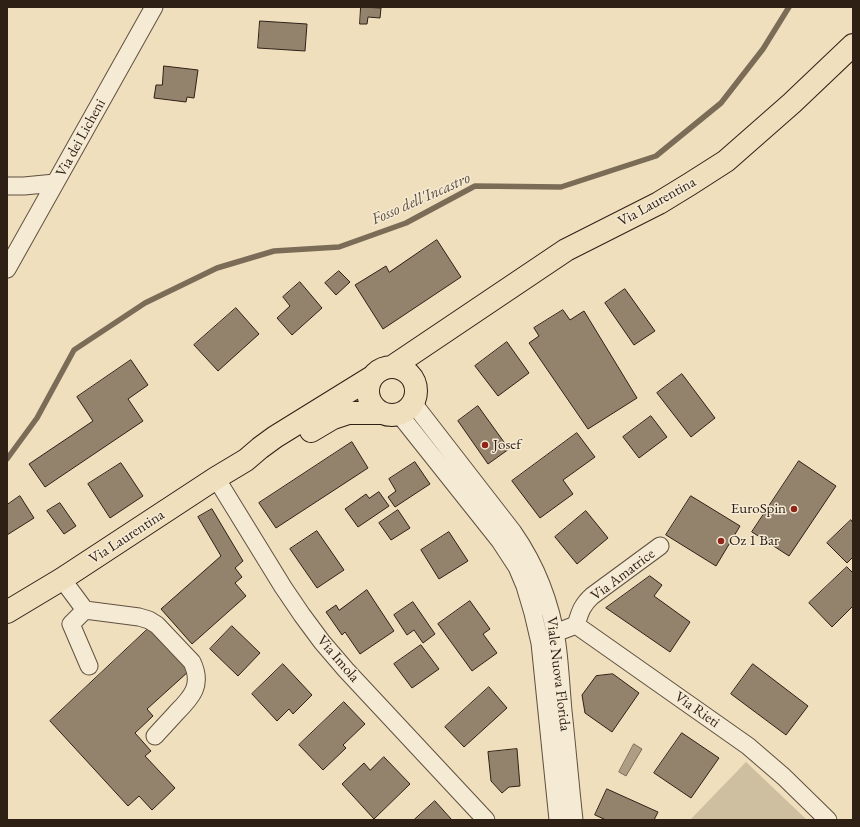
<!DOCTYPE html>
<html>
<head>
<meta charset="utf-8">
<style>
	body { margin:0 }
	#map { position:relative; width:860px; height:827px; overflow:hidden; background:#efdfbd; font-family:"EB Garamond",serif }
	canvas { display:block }
	.frame { position:absolute; inset:0; border:8px solid #2f2016; pointer-events:none }
</style>
</head>
<body>
<div id="map">
<canvas width="860" height="827"></canvas>
<div class="frame"></div>
</div>
<script>
const c = document.querySelector('canvas').getContext('2d');
c.lineJoin = 'round';
function fillPath(path, color) { c.fillStyle = color; c.fill(path, 'evenodd'); }
function strokePath(path, color, width, dash) { c.strokeStyle = color; c.lineWidth = width; c.lineCap = dash ? 'butt' : 'round'; c.setLineDash(dash || []); c.stroke(path); }
function write(font, color, halo, rows, align = 'center') {
  c.font = font + ' "EB Garamond",serif'; c.lineWidth = 3; c.setLineDash([]); c.textBaseline = 'middle'; c.strokeStyle = halo; c.fillStyle = color; for (const [text, x, y, turn = 0] of rows) {
    c.save(); c.translate(x, y); c.rotate((+turn || 0) * Math.PI / 180); c.textAlign = isNaN(turn) ? turn : align; if (halo) c.strokeText(text, 0, 0); c.fillText(text, 0, 0); c.restore();
  }
}
fillPath(new Path2D(`
	M746,762L806,819V820H690Z`), '#cebfa1');
const water = new Path2D(`
	M634,744L642,749L626,776L619,772Z`);
fillPath(water, '#ae9e84');
strokePath(water, '#7b6c58', 1);
strokePath(new Path2D(`
	M7,459L37,418L74,350L145,303L217,268L274,251L339,247L406,223L475,186L561,187L656,156L721,103L763,49L789,7`), '#7b6c58', 5.5);
const building = new Path2D(`
	M361,7L381,8L380,18L368,17L367,24H360Z
	M260,21L307,24L305,51L258,48Z
	M164,66L198,70L194,98L187,97L186,102L154,98L156,85H162Z
	M437,240L461,277L383,329L355,285L386,266L389,272Z
	M339,271L350,282L336,295L325,283Z
	M300,282L322,308L292,335L277,318L290,306L283,297Z
	M625,289L655,331L634,345L605,303Z
	M236,308L259,334L218,371L194,345Z
	M563,310L570,320L584,311L637,398L588,429L529,343L539,336L534,328Z
	M507,342L529,373L498,396L475,366Z
	M131,360L148,385L128,399L143,421L45,487L29,464L93,421L77,397Z
	M682,374L715,418L691,437L657,393Z
	M478,406L509,449L488,464L458,421Z
	M651,416L667,437L639,458L623,437Z
	M577,433L595,457L563,480L573,494L540,518L512,481Z
	M352,442L368,468L276,528L259,503Z
	M799,461L836,486L789,556L752,532Z
	M415,462L430,484L395,507L388,497L396,491L389,479Z
	M121,463L143,496L110,518L88,484Z
	M379,492L389,506L358,527L345,509L366,494L369,498Z
	M20,496L34,518L7,535V505Z
	M691,496L740,526L716,566L666,535Z
	M60,503L76,526L64,534L47,511Z
	M212,509L243,561L235,568L242,577L235,583L246,596L192,644L161,609L221,556L198,517Z
	M398,510L410,528L391,540L379,523Z
	M586,511L608,538L577,564L555,537Z
	M851,520L853,523V557L847,563L827,543Z
	M317,531L344,570L317,588L290,549Z
	M449,532L468,561L439,579L421,550Z
	M847,567L853,573V606L832,627L809,603Z
	M650,576L662,585L654,596L690,622L670,652L606,608Z
	M367,590L394,631L360,654L345,632L342,635L326,612L336,605L339,610Z
	M470,601L490,629L483,634L497,653L472,671L438,624Z
	M413,602L435,634L423,643L414,630L407,635L394,615Z
	M232,626L260,653L238,676L210,649Z
	M149,628L189,671L147,709L153,716L135,733L151,751L145,756L175,788L152,810L139,796L128,806L50,721Z
	M421,645L439,669L412,688L394,664Z
	M283,664L312,695L293,714L289,709L277,721L252,694Z
	M753,664L808,706L786,735L731,694Z
	M613,674L639,693L612,732L585,713L582,695L596,676Z
	M489,687L507,708L464,747L445,727Z
	M344,702L365,724L343,745L346,748L323,770L299,745Z
	M682,733L719,758L691,798L654,773Z
	M517,749L520,786L509,787L502,793L491,781L488,752Z
	M384,757L410,784L374,819L342,784L364,763L370,770Z
	M607,789L658,812L654,820H606L595,815Z
	M435,801L452,820H414Z`);
fillPath(building, '#93836d');
strokePath(building, '#2f2016', 1);
const minor = new Path2D(`
	M7,186H24L55,183
	M7,269L154,7
	M413,403L513,532C536,565 551,604 557,644C560,666 561,689 563,711C567,747 570,784 574,820
	M399,414L500,541L517,567L525,586L533,613L540,643L558,820
	M216,478L283,587L302,615L322,642L346,670L486,820
	M62,579L85,610L139,617L149,620L157,625L192,662C203,685 192,697 176,713C169,721 162,728 155,736
	M85,610L71,624L89,666
	M576,625C580,612 582,605 592,596L660,546
	M555,633L576,625L748,746L784,777L828,820`);
const major = new Path2D(`
	M368 391a24 24 0 1 1 48 0a24 24 0 1 1-48 0Z
	M392,367L566,250L659,203L690,184L726,161L792,103L853,45
	M311,431L333,418L348,413H380
	M7,612L62,579L216,478L246,460L260,448L275,437L372,377`);
strokePath(minor, '#5f5040', 19);
strokePath(major, '#2f2016', 24);
strokePath(minor, '#f5ead4', 17);
strokePath(major, '#efdfbd', 22);
for (const [x, y, r, color] of [
	[485,445,4,"#8f2418"],
	[794,509,4,"#8f2418"],
	[721,541,4,"#8f2418"]
]) { const dot = new Path2D(); dot.arc(x, y, r, 0, 2 * Math.PI); c.fillStyle = color; c.fill(dot); strokePath(dot, '#f5ead4', 1.5); }
write('15px', '#2f2016', '#f5ead4', [
	["Via dei Licheni",81,138,-61],
	["Via Laurentina",657,202,-29],
	["Via Laurentina",127,537,-33],
	["Via Amatrice",623,575,-37],
	["Via Imola",338,659,49],
	["Viale Nuova Florida",558,674,83],
	["Via Rieti",697,710,35]
]);
write('15px', '#2f2016', '#f5ead4', [
	["Josef",493,445],
	["EuroSpin",786,509,"right"],
	["Oz 1 Bar",729,541]
], 'left');
write('italic 16px', '#5b4c3c', '#f5ead4', [
	["Fosso dell'Incastro",421,199,-24]
]);
</script>
</body>
</html>
